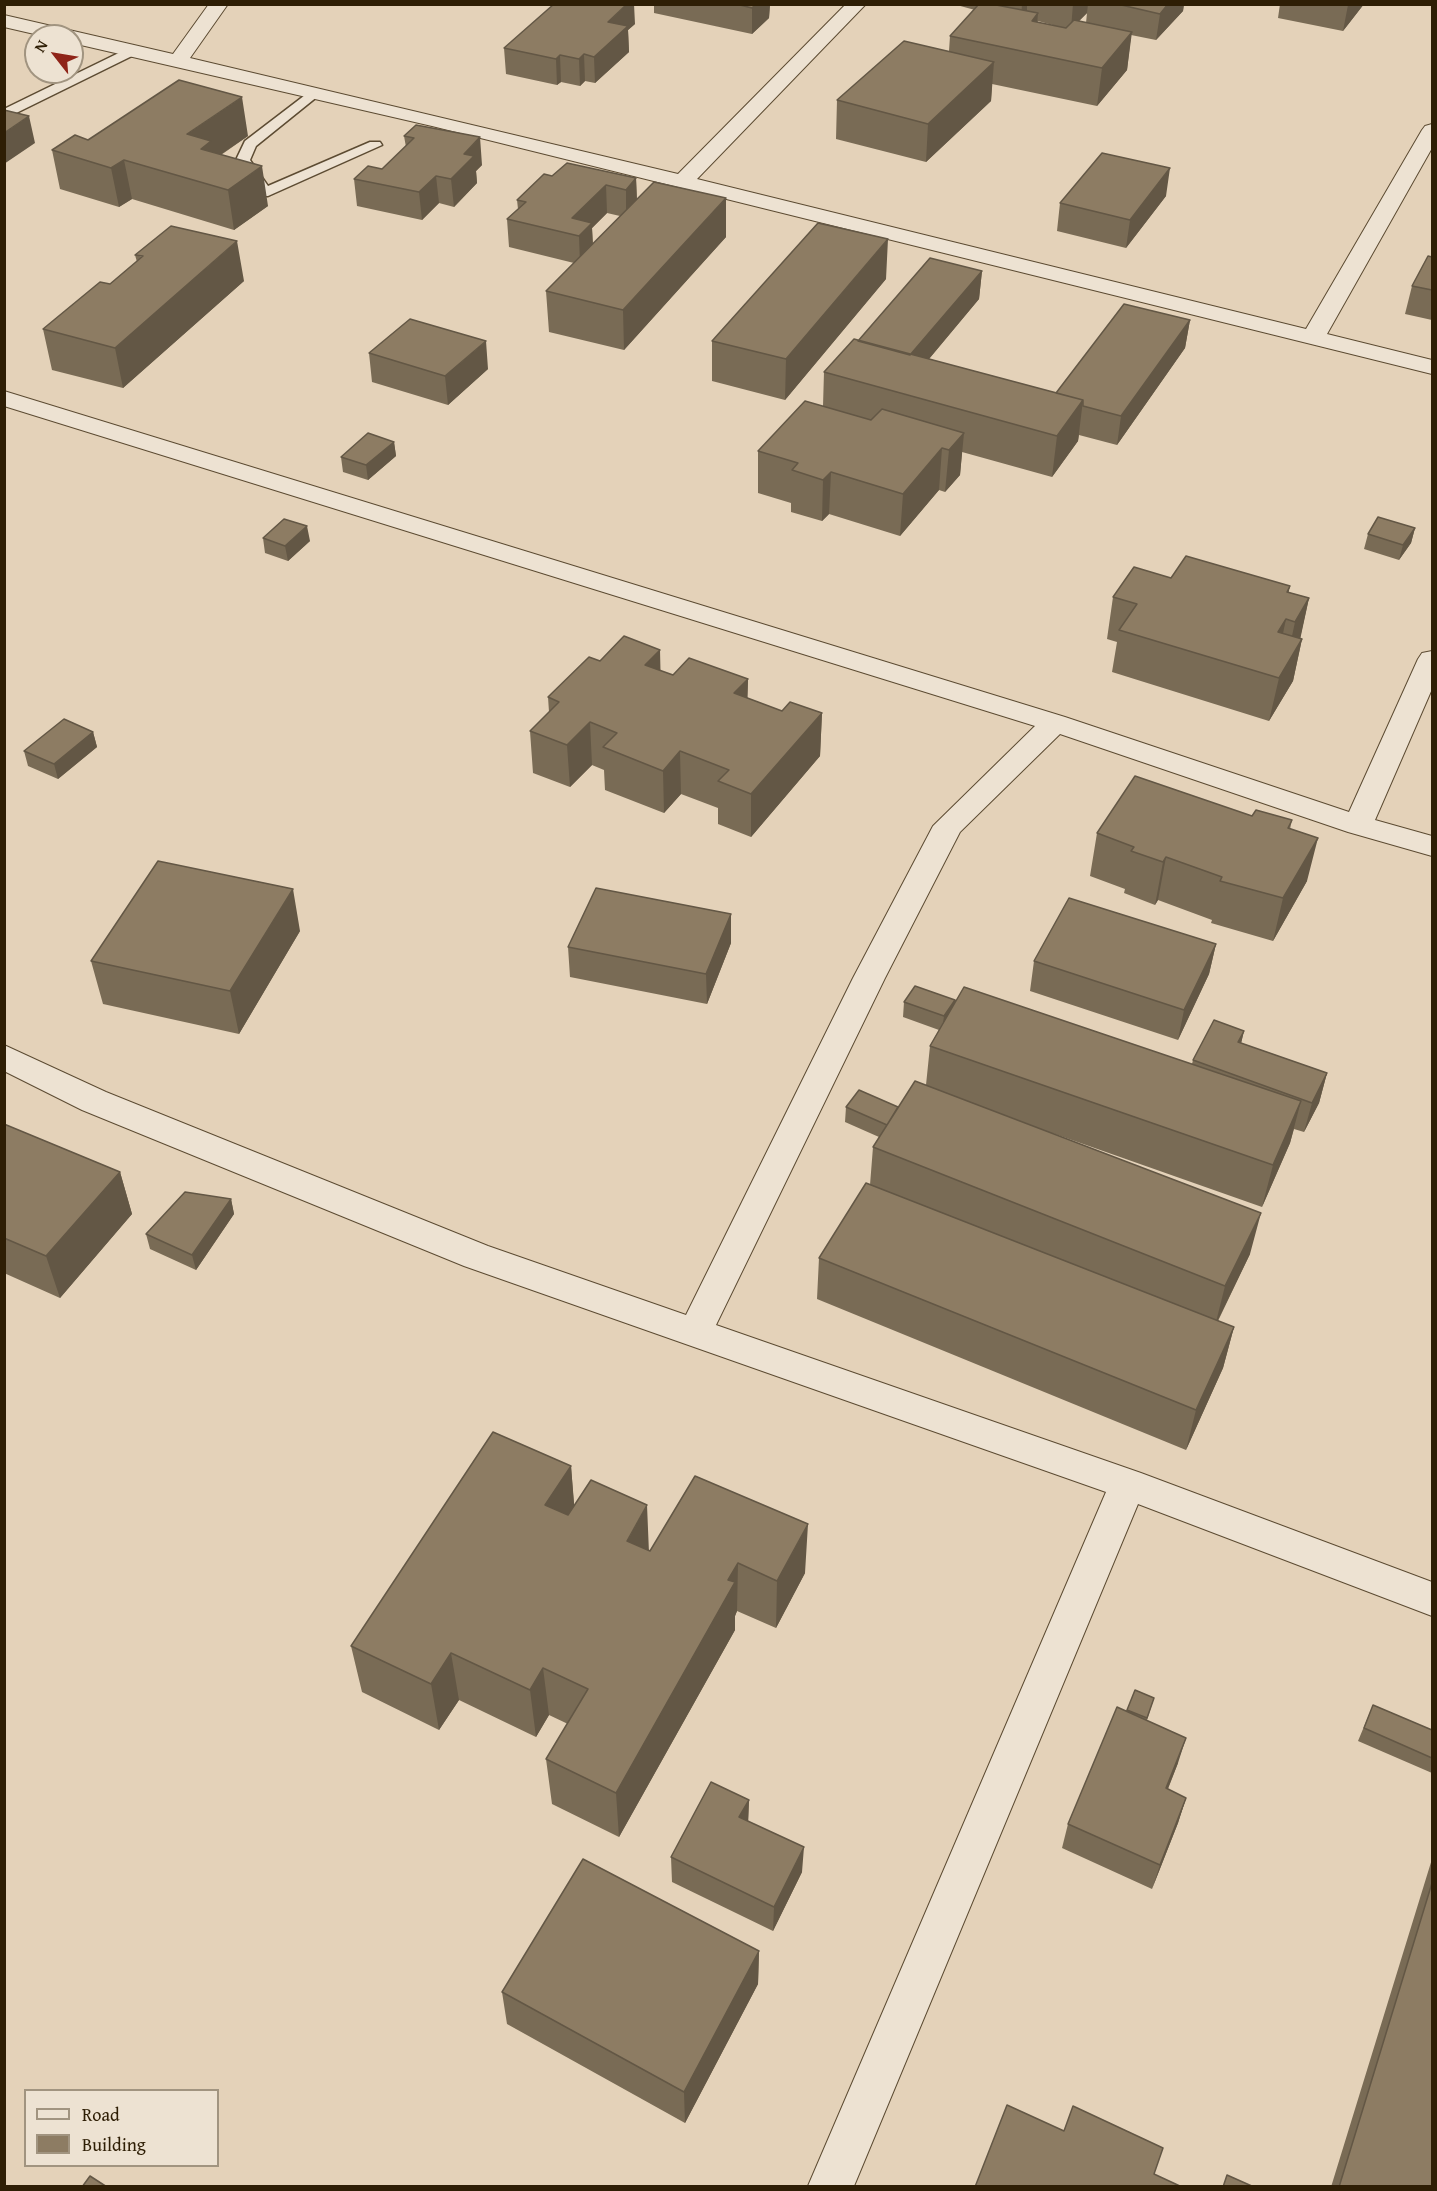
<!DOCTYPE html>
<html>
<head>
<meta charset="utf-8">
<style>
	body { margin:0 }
	#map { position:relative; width:1437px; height:2191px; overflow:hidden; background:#e4d2b9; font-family:"Gentium Book Plus",serif }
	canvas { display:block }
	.frame { position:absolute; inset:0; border:6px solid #2e1e05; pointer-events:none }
	.legend { position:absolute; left:24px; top:2089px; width:195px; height:78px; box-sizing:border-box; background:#ede2d2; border:2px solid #a19480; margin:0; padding:8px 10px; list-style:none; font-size:18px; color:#2e1e05 }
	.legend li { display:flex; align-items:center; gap:12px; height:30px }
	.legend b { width:30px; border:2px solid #a19480 }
	.north { position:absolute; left:24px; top:24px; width:60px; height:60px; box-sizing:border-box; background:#ede2d2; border:2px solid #a19480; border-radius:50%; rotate:301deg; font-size:16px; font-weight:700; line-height:24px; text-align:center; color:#2e1e05 }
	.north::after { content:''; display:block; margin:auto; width:21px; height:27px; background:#8f2418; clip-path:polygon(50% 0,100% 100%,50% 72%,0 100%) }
</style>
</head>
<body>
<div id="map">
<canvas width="1437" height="2191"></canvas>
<div class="frame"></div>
<ul class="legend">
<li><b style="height:8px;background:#ede2d2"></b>Road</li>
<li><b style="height:16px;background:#8d7c63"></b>Building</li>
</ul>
<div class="north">N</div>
</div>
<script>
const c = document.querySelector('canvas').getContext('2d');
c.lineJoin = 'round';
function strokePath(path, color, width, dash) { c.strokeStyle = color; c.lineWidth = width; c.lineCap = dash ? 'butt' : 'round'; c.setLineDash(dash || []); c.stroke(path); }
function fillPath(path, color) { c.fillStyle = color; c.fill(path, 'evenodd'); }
const service = new Path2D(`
	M131,47L136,48V54L4,119V109Z
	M313,89L320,93L318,96L256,146L250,160L268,186L370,142H380L382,145L268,196H258L251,180L236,160L245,141Z`);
const minor = new Path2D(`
	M209,4H228L190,58L678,174L846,4H866L697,179L1306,329L1422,130L1425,126L1432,124V148L1327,334L1432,360V374L432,126L72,43V36H43L4,27V15L173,54Z
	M4,391L1065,717L1349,812L1418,659L1422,653L1432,651V689L1375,820L1432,836V856L1348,832L1060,734L960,832L885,978L716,1325L1141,1473L1432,1582V1616L1138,1504L854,2186H808L1106,1492L464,1266L82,1110L4,1071V1045L106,1092L488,1246L686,1315L853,978L933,826L1035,726L4,406Z`);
strokePath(service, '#5c4b32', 3);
strokePath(minor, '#5c4b32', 2);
fillPath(service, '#ede2d2');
fillPath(minor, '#ede2d2');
fillPath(new Path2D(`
	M654,4H770L769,18L752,34L654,13Z
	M953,4H1184L1183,11L1156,40L1131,35L1127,70L1097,106L992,84L991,101L926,162L836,139L837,100L949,51L950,36L975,10ZM1087,13L1086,23L1079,21ZM1038,21L1060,27L1037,23Z
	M1280,4H1364L1343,31L1278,18Z
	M635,24L628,30L629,52L595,83L585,81L580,86L561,82L557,85L506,74L504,48Z
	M416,125L482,165L476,171L477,183L454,207L439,203L422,220L357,206L354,179L382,169L406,147L404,136Z
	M248,136L221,155L268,206L234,230L132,199L119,207L60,189L52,150L88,140Z
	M552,176L636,178L637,199L726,237L624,350L549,332L546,291L574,263L509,247L507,219L518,209L517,200ZM607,213L620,216L593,244L592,228Z
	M1166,196L1126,248L1057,231L1060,203Z
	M135,255L244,281L123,388L52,370L43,329L110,284L137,262Z
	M1432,257V320L1405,314L1412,286Z
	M982,271L979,299L929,359L1056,393L1190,320L1185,348L1117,445L1079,435L1078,441L1052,477L962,452L960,475L945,492L939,490L900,536L829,514L822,521L791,512V503L758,493V451L823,406L824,372L858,341Z
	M886,279L785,400L712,381V341Z
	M369,353L488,369L448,405L372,382Z
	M394,442L396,456L368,480L343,472L341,457Z
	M1415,528L1411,543L1399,560L1364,549L1368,534Z
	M263,538L310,541L288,561L265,553Z
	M1171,578L1290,586L1288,592L1309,598L1300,638L1302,639L1293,681L1269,721L1112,672L1117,642L1107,639L1113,597Z
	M600,661L661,671L673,675L748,679L747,698L782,711L822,713L820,756L751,837L718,824V808L681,794L664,813L605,790L604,770L592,765L570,787L533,773L530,731L549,712L548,697Z
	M93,732L97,747L58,779L28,766L24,751Z
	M1252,816L1292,820L1290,829L1307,881L1273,941L1211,923L1212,920L1158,900L1155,905L1124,893L1125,889L1090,876L1097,833Z
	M731,914V943L707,1004L570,977L568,947Z
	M300,931L239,1034L103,1004L91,961Z
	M1216,944L1209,974L1178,1040L1030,991L1034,961Z
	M955,1000L954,1005L1192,1064L1193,1060L1244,1031L1241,1043L1327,1073L1319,1103L1304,1132L1294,1129L1290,1143L1262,1207L1052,1133L1250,1254L1218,1321L1234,1327L1223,1368L1186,1450L817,1299L819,1258L870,1185L873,1147L879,1137L845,1122L846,1107H898L926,1085L930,1046L939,1030L903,1017L904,1002Z
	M4,1124L120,1172L132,1214L60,1298L4,1273Z
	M231,1199L234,1214L196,1270L150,1249L146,1234Z
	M571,1466L574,1506L649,1551L805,1573L776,1628L737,1611L735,1616V1630L619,1837L552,1804L546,1759L568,1724L549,1715L536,1737L459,1700L439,1730L362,1692L351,1646Z
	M1135,1690L1154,1698L1147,1720L1178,1763L1168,1789L1186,1798L1178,1823L1152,1889L1062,1848L1068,1824L1127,1711Z
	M1373,1705L1432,1730V1773L1358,1741Z
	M749,1800L748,1822L802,1872L773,1931L672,1882L671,1857Z
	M1432,1859V2187H1331Z
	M759,1951L758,1984L685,2123L507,2024L502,1992Z`), '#796b55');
fillPath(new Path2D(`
	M627,4H634L635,24L628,30L629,52L595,83L594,57L608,22Z
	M756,4H770L769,18L752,34V8Z
	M1022,4H1027V14L1021,19Z
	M1073,4H1088L1087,13L1071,29Z
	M1168,4H1184L1183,11L1156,40L1160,14Z
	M1349,4H1364L1343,31L1348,5Z
	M1038,13L1035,51L1032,21Z
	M1132,32L1127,70L1097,106L1102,68Z
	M584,54L585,81L580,86L579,59Z
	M560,55L561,82L557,85L556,59Z
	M994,62L991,101L926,162L928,124Z
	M242,97L248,136L214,159L211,185L187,134Z
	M29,116L35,143L4,164V133Z
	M480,137L482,165L476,171L477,183L454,207L451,179L464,154Z
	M124,160L132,199L119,207L111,168Z
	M262,166L268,206L234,230L228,190Z
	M1170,168L1166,196L1126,248L1130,220Z
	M436,176L439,203L422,220L419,192Z
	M636,178L637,206L626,217V190Z
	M606,185L607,213L592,228L593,251L580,264L579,236L572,218Z
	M726,198V237L624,350L623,310Z
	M888,239L886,279L785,400L786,359Z
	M237,241L244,281L123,388L115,348Z
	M982,271L979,299L903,390L905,361Z
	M1190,320L1185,348L1117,445L1121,416Z
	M486,341L488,369L448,405L445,376Z
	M1083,400L1078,441L1052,477L1057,436Z
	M964,433L960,475L945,492L949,450Z
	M394,442L396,456L368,480L366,465Z
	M942,448L939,490L900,536L903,494Z
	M831,472L829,514L822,521L823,480Z
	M307,526L310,541L288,561L285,546Z
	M1415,528L1411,543L1399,560L1403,545Z
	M1290,586L1281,628L1286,619L1277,662L1269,674L1287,592Z
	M1309,598L1300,640L1286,664L1295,622Z
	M1302,639L1293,681L1269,721L1279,678Z
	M660,650L661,692L645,665Z
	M748,679L747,722L734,693Z
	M822,713L820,756L751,837V794Z
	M590,722L592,765L570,787L567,745Z
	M93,732L97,747L58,779L54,764Z
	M680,751L681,794L664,813L663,771Z
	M1318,838L1307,881L1273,941L1283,898Z
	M1166,857L1158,900L1155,905L1163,862Z
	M293,889L300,931L239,1034L230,991Z
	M731,914V943L707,1004L706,974Z
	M1216,944L1209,974L1178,1040L1184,1010Z
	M955,1000L953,1015L942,1031L944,1016Z
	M1244,1031L1237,1060L1238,1042Z
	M1327,1073L1319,1103L1304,1132L1312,1103Z
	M1301,1101L1290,1143L1262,1207L1273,1165Z
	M120,1172L132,1214L60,1298L46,1256Z
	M231,1199L234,1214L196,1270L192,1255Z
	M1261,1213L1250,1254L1215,1326L1225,1286Z
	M1234,1327L1223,1368L1186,1450L1196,1410Z
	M571,1466L575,1515L550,1553L545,1505Z
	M647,1505L649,1553L627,1541Z
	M808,1524L805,1573L776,1628L777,1581Z
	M738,1563L737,1611L735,1616V1630L619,1837L616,1793L728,1580Z
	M451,1653L459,1700L439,1730L431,1684Z
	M543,1668L549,1715L536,1737L530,1690Z
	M1186,1738L1178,1763L1158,1813L1166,1788Z
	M1186,1798L1178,1823L1152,1889L1160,1865Z
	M749,1800L748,1825L739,1817Z
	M804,1847L802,1872L773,1931L774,1907Z
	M759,1951L758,1984L685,2123L684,2092Z`), '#635745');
const building = new Path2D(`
	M554,4H627L608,22L628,26L594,57L584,54L579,59L560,55L556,59L504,48Z
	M736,4H756L752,8Z
	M979,4H991L1038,13L1032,21L1066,28L1074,20L1132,32L1102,68L950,36Z
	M1117,4H1168L1160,14Z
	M904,41L994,62L928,124L837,100Z
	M179,80L242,97L187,134L211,141L201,149L262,166L228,190L124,160L111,168L52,150L75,135L88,140Z
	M4,110L29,116L4,133Z
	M416,125L480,137L464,154L474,156L451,179L436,176L419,192L354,179L368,166L382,169L414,138L404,136Z
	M1102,153L1170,168L1130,220L1060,203Z
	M567,163L636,178L626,190L606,185L572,218L592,223L579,236L507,219L526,202L517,200L544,174L552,176Z
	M654,182L726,198L623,310L546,291Z
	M818,223L888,239L786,359L712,341Z
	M171,226L237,241L115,348L43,329L100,282L110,284L143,256L135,255Z
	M1428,256L1432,257V290L1412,286Z
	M930,258L982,271L910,355L858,341Z
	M1124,304L1190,320L1121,416L1083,406V400L1056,393Z
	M410,319L486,341L445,376L369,353Z
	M854,339L1083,400L1057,436L824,372Z
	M805,401L871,420L882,409L964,433L949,450L942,448L903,494L831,472L823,480L792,470L798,463L758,451Z
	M368,433L394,442L366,465L341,457Z
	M1378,517L1415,528L1403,545L1368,534Z
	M284,519L307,526L285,546L263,538Z
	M1186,556L1290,586L1287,592L1309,598L1295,622L1286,619L1278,632L1302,639L1279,678L1119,630L1137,604L1113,597L1134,567L1171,578Z
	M624,636L660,650L645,665L673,675L689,658L748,679L734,693L782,711L790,702L822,713L751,794L718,781L729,770L680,751L663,771L603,747L617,733L590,722L567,745L530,731L559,702L548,697L589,657L600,661Z
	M64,719L93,732L54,764L24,751Z
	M1135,776L1252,816L1256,810L1292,820L1288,828L1318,838L1283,898L1220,881L1222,877L1166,857L1163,862L1131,851L1134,847L1097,833Z
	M158,861L293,889L230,991L91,961Z
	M596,888L731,914L706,974L568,947Z
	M1069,898L1216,944L1184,1010L1034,961Z
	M915,986L955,1000L944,1016L904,1002Z
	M964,987L1301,1101L1273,1165L930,1046Z
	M1214,1020L1244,1031L1238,1042L1327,1073L1312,1103L1193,1060Z
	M915,1081L1261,1213L1225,1286L873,1147Z
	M859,1090L898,1107L887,1125L846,1107Z
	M4,1124L120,1172L46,1256L4,1238Z
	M866,1183L1234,1327L1196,1410L819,1258Z
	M185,1192L231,1199L192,1255L146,1234Z
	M493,1432L571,1466L545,1505L568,1515L591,1480L647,1505L627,1541L650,1551L695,1476L808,1524L777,1581L738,1563L728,1580L735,1582L616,1793L546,1759L588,1689L543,1668L530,1690L451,1653L431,1684L351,1646Z
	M1135,1690L1154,1698L1147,1718L1127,1710Z
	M1373,1705L1432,1730V1758L1364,1728Z
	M1117,1707L1186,1738L1166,1788L1186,1798L1160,1865L1068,1824Z
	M711,1782L749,1800L739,1817L804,1847L774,1907L671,1857Z
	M583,1859L759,1951L684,2092L502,1992Z
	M1432,1883V2187H1339Z
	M1007,2105L1064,2131L1073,2106L1163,2148L1154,2174L1182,2187H975Z
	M1227,2175L1254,2187H1223Z
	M90,2176L107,2187H82Z`);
fillPath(building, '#8d7c63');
strokePath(building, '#635745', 1.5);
</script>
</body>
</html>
